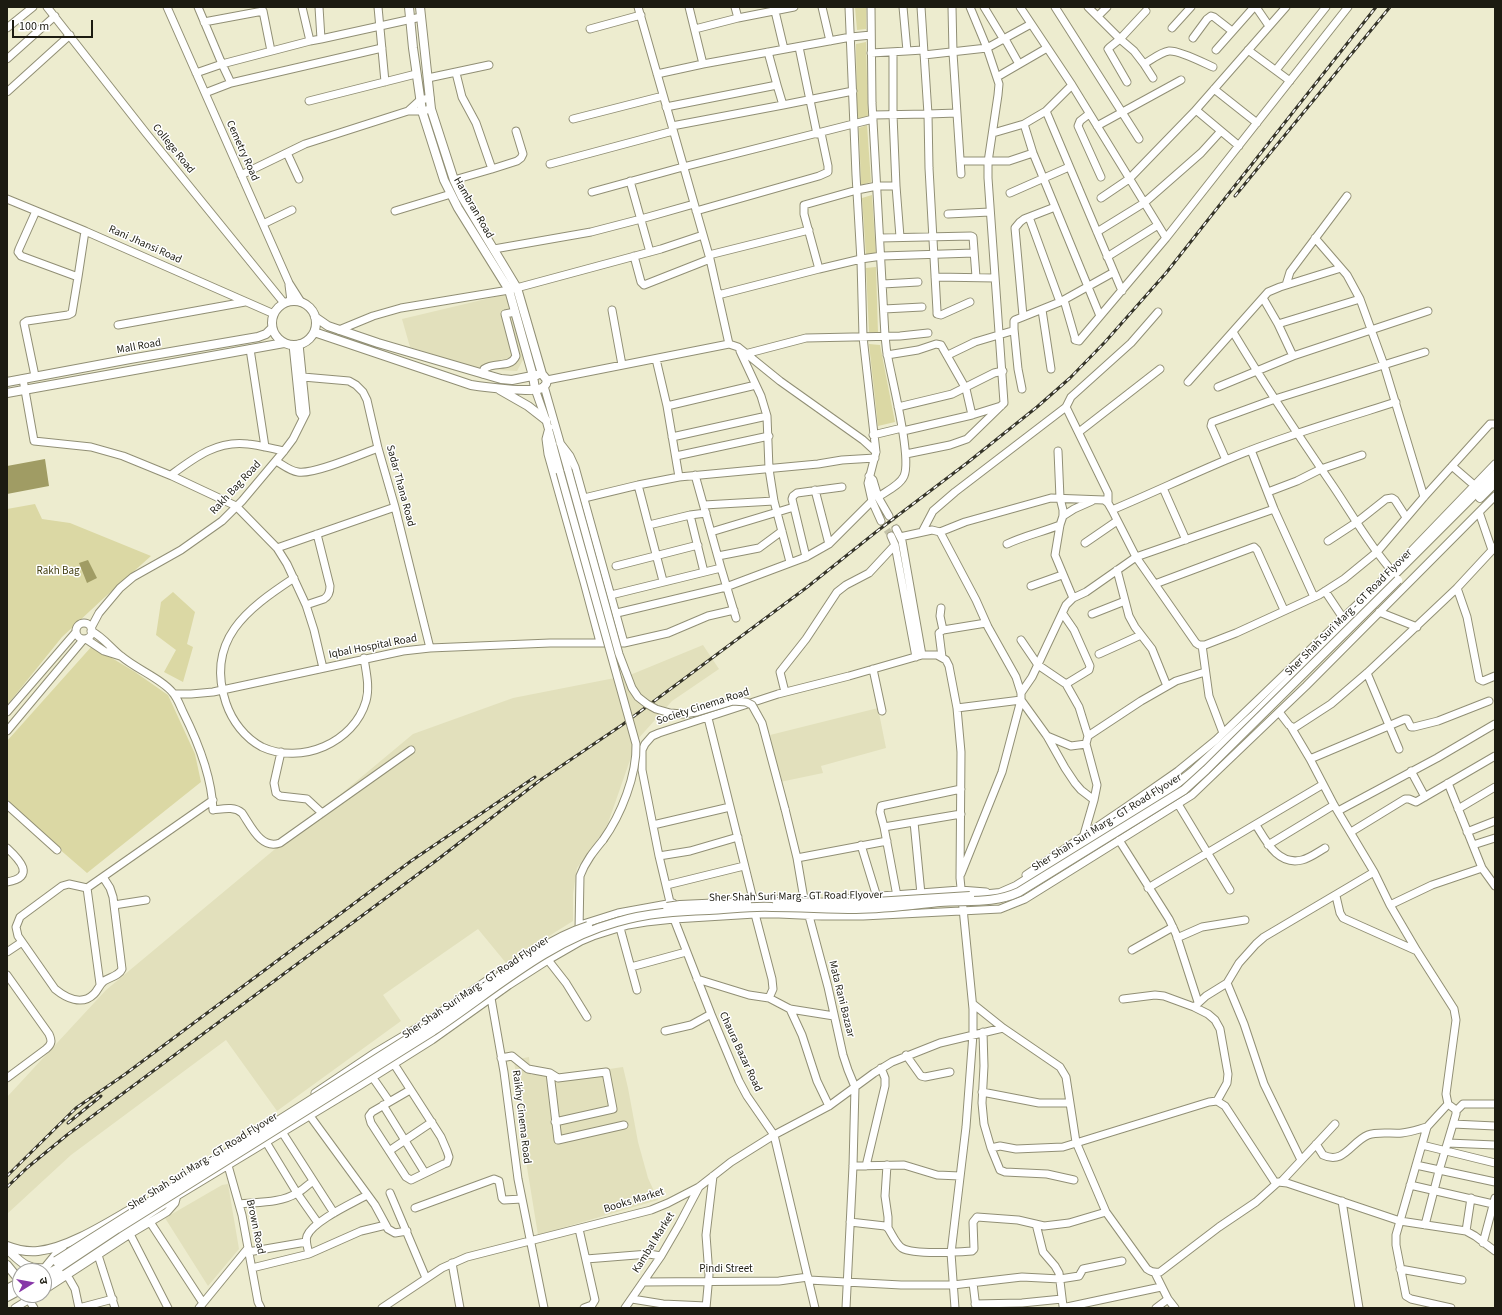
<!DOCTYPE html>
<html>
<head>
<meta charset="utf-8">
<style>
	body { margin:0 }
	#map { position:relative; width:1502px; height:1315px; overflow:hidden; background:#edeccf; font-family:"Source Sans 3","Noto Sans Devanagari",sans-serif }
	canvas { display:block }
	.frame { position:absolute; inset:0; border:8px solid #1c1b11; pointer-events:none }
	.north { position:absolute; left:12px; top:1263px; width:40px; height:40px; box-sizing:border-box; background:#fff; border:1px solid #a4a4a0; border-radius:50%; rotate:79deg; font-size:11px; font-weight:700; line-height:16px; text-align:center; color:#1c1b11 }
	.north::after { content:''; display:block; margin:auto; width:14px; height:18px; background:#8737a8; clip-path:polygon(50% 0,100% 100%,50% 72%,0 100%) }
	.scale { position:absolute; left:12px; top:20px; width:81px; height:18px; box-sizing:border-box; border:2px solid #1c1b11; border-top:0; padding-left:5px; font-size:12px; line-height:14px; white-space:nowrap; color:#1c1b11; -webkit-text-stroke:3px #fff; paint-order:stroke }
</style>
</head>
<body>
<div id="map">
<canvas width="1502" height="1315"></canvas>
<div class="frame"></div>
<div class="north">उ</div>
<div class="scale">100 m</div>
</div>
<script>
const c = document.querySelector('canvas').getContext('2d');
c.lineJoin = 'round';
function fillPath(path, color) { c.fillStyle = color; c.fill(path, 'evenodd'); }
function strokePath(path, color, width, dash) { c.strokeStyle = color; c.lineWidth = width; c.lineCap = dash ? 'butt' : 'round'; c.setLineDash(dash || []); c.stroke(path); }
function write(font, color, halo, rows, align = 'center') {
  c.font = font + ' "Source Sans 3",sans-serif'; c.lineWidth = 3; c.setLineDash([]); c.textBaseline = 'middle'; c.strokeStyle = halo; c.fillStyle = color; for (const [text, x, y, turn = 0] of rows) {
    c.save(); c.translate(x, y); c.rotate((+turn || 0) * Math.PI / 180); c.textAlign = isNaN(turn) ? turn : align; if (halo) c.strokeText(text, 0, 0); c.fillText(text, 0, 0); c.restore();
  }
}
fillPath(new Path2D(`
	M507,294L525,356L517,371L479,369L410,347L402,319Z
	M703,645L719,669L672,701L637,740L607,826L577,868L573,894V921L506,963L478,929L383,995L401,1021L277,1111L226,1040L71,1155L7,1214V1097L106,990L413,734L513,698L630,675Z
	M878,708L886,748L821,766L823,773L780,782L770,735Z
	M529,1057L531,1075L551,1072L555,1077L623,1067L628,1088L638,1142L648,1178L658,1200L538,1235L526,1161L514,1060Z
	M228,1184L239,1249L208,1286L165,1218L222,1185Z`), '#e2e0bc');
fillPath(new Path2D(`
	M855,7H866V29L857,30Z
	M866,42L868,117L857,120L856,44Z
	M867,125L871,182L861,185L859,128Z
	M872,195L876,254L866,255L862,198Z
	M876,267L878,333L869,332L866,268Z
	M869,344L880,345L895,422L878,426Z
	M35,504L42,519L70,523L151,556L105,597L62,637L8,704L7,509Z
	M173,592L195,612L187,644L193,647L183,682L164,672L176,650L156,635L161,602Z
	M92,646L135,672L168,695L195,754L201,782L87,873L7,804V741Z`), '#dbd8a4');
fillPath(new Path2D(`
	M45,459L49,486L7,494V466Z
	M88,560L97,578L87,583L79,563Z`), '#a09c64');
strokePath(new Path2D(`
	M889,516L896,529
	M881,521L891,536`), '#c3c2a9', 7, [7, 3.5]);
const minor = new Path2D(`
	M47,7L146,133L284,303
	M167,7L289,283L301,302
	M198,7L222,64L310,41L302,7
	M378,7L385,82
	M638,7L710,259L729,344
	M689,7L703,64
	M735,7L738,18
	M774,7L784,49
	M822,7L830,41
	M849,7L856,175L861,261L863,337L876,452L868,483L872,501L881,521
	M871,7L872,103L885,336C886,343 886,351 888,358C892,380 912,458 904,476C900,485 887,491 878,497
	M952,7L953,53L961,174
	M984,7L1004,40
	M1020,7L1072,85
	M1055,7L1139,139
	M1088,7L1120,39L1110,47L1108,49L1127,82
	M1256,7L1269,26
	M1098,16L1107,7
	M204,22L263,11L271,51
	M7,28L33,7
	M1172,28L1191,7
	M590,29L641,15
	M695,29L738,18L794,7
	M1193,38L1207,19L1211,16L1214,17L1232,31
	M321,39L421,17
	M1005,39L1019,64
	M310,41L321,39L319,7
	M799,47L817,134
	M1216,50L1254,7
	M1248,50L1290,81
	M907,51L923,50
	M768,52L777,85
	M893,52V115L896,186H877L857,190L804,205V214L819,269L861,259L882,256L974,253
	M871,53L907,51L903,7
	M924,55L987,48L1031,24
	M7,59L55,16
	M1144,64L1134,51L1120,39L1146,11
	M1276,70L1326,7
	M196,73L222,64L231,83L382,48
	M456,73L462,97L476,123L492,169
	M657,74L703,64L851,37L871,35
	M997,77L1047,48
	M428,78L489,65
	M1153,78L1144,64C1151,60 1161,52 1169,51C1179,50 1204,63 1213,67
	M1214,89L1257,123
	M7,92L70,35
	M205,93L231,83
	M309,101L416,74
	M666,107L777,85L783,105L853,91
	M1196,110L1239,146
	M408,111L420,100L430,98
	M1046,111L1024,124L1033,153L1100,316
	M957,113L928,114L929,168L937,311V314L941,315L970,302
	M1089,114L1080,121L1078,126L1101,177
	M873,115L928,114L921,7
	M573,119L663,96
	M672,126L783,105
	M1097,126L1181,80
	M993,133L1024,124
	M287,153L299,179
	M960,161H1009L1033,153
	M550,164L673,131
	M241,175L305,144L408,111H422L431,109
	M454,180L492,169L517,161L521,158L523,154L516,131
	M630,181L650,252
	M896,186L900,237
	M592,192L683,167L873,119
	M1010,193L1069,167
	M1101,198L1129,179L1194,112L1286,7
	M7,199L85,231L274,314
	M36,211L19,249L18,252L21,256L78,277L85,231
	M395,211L451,194
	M696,211L819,176L828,172V166L821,133
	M948,214L990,212
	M1029,217L1060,302
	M263,224L292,210
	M1097,232L1144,203L1201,153L1221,131
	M880,238L971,236L973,237L976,277
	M1315,238L1347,275L1360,299L1384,365L1424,497
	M494,249L591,232L641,219L694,204
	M709,255L809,230
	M634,256L641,282L644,285L710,259
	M1107,257L1158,225
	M935,277L995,278
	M883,284L918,282
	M289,285L291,301
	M1286,285L1290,272L1347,196
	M1122,291L1046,111L1072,85L1166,238
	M718,295L819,269
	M1263,298L1278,324L1293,356
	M1064,300L1075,338V340L1079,341L1166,238L1348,7
	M884,309L922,307
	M612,310L622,365
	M1042,310L1051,369
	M1023,316L1015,228L1020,222L1024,219L1055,207
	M1278,324L1360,299
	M118,325L245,302
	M1014,329L1018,369L1022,389
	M339,330L373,316L401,308L509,290L661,249L703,235
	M1233,332C1264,384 1298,435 1333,486C1352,514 1369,545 1392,571
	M293,345L300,413L303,418
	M250,349L265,447
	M740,351L761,396L767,416L769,469L774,501L790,562
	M745,354L806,338L900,336L928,333
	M887,355L918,350L936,344L941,345L966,389L972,415
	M948,355L975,342L1012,331L1014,329V321L1015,320L1060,302L1114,272
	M656,359L667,406L679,477
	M483,374L484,369C495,361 510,369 516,356L505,314L515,312
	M35,376L24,323L27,321L68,315L72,313L78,277
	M303,377L349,381L356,385L363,392L367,400L378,448L395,507L430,648
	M23,379L34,441L91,447L123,456L172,476L236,506L277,548L287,564L306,605L314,630L323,668
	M547,380L729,344L738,347L780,381L863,440L876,452
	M1188,382L1268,292L1280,287L1341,268
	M544,386L568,470
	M1218,387L1293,356L1428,311
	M535,389L546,420L560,472
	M667,406L756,385
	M898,407L952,394L994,373L1003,371
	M1066,407L1108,493V503
	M549,428L546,439L548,454L584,582L600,642
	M903,431L972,415L1001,406
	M1079,432L1160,369
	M873,435L902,428
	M672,437L767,416
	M560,443L570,456L575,467L624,643
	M1251,450L1274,509L1314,597
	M1058,451L1060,498L1063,510V516L1060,525L1055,555L1073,598
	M906,454L950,445L967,439L1004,403L988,178V162L998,95L999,84L987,48L970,7
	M676,456L769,436
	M1226,460L1212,428L1211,426L1212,422L1275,399L1425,352
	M276,461C283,465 290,471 298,472C313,475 362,454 378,448
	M1452,466L1474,485
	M171,475C194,458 217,440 248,444C260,445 272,449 284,451
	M695,475L721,568L736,618
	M869,476L873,480L878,497L889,516
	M638,485L663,581
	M1163,488L1186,540
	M815,490L829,544
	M1268,492L1297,481L1321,469L1362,455
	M584,498L638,485L679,477L818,464L842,460L875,458
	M704,505L774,501
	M1112,510C1150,494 1188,476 1226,460C1281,437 1339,420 1396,402
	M1479,512L1492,550
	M690,515L704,572
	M1063,516L1074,509L1092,501
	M649,525L690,515L706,513
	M896,529L902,541L922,655
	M711,532L794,507
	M922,532L933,511L955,492L1066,407L1071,397L1131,343L1158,312
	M940,532L965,522L1051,498L1104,500L1108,503L1112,510L1136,557L1196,643L1199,645H1205L1236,633L1319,595L1344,579L1377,552L1424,497L1490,424H1495
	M891,536L895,545L916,657
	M900,537L932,530L940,532L976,600L988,627L1016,677L1021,693V700L1002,772L961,874
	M1328,541L1357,522L1386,499L1392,498L1395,500L1406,517
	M1085,543L1117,521
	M1007,544C1024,536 1042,532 1060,525
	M277,548L395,507
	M718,556L759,548L782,531
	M806,557L792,499L793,496L797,493L842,487
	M616,566L698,545
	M1117,570L1129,616L1135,627L1152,649L1167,686
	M294,578C247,609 205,640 226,703C232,721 245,738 262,747C301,765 354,743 366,701C370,687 366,672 364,658
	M1155,584L1254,547L1257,550L1284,610
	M1031,586L1062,575
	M1457,588L1467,617L1479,679L1483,681L1495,676
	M1325,591L1343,618
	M611,595L721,568
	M306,605L324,599C329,596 330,591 330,586L317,534
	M941,608L940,616L943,630
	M1379,612L1417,627
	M617,613L726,587L806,557L829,544L872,501
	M1063,614L1074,630L1090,666L1089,670L1066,684
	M1092,614L1125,601
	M76 631a8 8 0 1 1 16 0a8 8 0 1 1-16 0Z
	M91,628L99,613L120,588L133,577L181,550L222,521L242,501L284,451L293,439L306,413L299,344
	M91,631C103,637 111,648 121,656C136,669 162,679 173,693C178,699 180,706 183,712C198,742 212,776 213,810C223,809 234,806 242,813C251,826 261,850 280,843L411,750
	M86,639L104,651L120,656
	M1021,640L1038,665L1066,684L1079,707L1088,736
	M1202,645L1209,696L1223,733
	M1099,654L1141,635
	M942,657L939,633L943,630L986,623
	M873,669L882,711
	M1367,673L1399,749
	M785,692L780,672L806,639L837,592L846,585L869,573L895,545
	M1021,693L1032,677L1066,605L1073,598L1086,592L1136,557L1274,509
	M174,694H191L213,692L403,651L430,648L550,643H624L668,633L708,616L734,610
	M957,708L1021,700L1047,736L1065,768L1075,783L1081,790L1094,800L1083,838
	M7,712L76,632
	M1279,712L1289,725L1294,728L1331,704L1367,673L1457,588L1495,547
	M708,718L753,899
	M1291,727L1310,759L1334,805L1374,872L1390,905L1417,951L1454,1009L1456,1020L1446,1094L1448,1104L1456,1110V1114L1439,1171L1425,1225
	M7,731L83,640
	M1047,736L1071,746L1086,744
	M281,752L274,783L276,793L280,796L307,799L322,813
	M1310,759L1405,719H1407L1411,727H1414L1438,721L1489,701
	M1411,771L1425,797
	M1448,783L1482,868L1495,886
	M1094,800L1097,785L1086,744L1088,736L1141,701L1176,681L1205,672
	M1178,804L1230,890
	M7,805L57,850
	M785,809L797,858L804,899
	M1458,809L1495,787
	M1338,811L1437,758L1495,724
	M914,822L921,894
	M653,825L730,807
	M1256,825C1266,841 1278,866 1302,860C1310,858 1318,852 1325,848
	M884,827L961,814
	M1351,832L1405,799H1409L1416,802L1495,756
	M1467,832L1495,821
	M1119,840L1169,919L1176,934L1198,1002
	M861,845L877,897
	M1268,845L1334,805
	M1473,845L1495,838
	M7,848C20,860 36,877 7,882
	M659,856L690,851L738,837
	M797,858L887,841
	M1026,875L1125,808L1178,771L1216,740L1392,571L1495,464
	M667,885L744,866
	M87,888L69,884L62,886L20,917L16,927L18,936L55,989C66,998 82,1006 94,994C98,990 99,985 104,981C110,977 119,976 122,969L113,897L110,888L103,877
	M1148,888L1322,785
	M897,896L884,827L880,812L881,806L961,789
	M1336,896L1340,913L1343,918L1417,951
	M841,899L960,890L986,892
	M741,900L783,899
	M114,905L146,900
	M1390,905L1432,885L1482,868
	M755,914L772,979L773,989L769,998
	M809,916L828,987L843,1055L848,1070L855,1087L853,1166L846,1308
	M580,925L618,913L673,903
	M620,928L637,990
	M579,930L580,876C585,862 594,851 603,840
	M1177,938L1202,927L1245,920
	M1132,950L1173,927
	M7,952L22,942
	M548,960L566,983L587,1017
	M631,967L686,952
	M7,975L49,1034C52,1041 52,1044 46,1049L7,1078
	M697,979L749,995L769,998L790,1009L834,1016
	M1227,983L1244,1024L1264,1084L1301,1160
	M100,984L87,888L213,800
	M491,998L504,1072L518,1179L544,1308
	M1123,999L1155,995L1164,996L1194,1007L1208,1014L1215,1020L1220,1029L1228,1074L1227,1083L1217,1101
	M973,1004L1003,1028L1060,1067L1066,1077L1076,1142L1106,1212L1147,1269C1151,1272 1154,1273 1160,1272L1219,1227L1256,1202L1276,1184L1278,1182L1287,1183L1400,1221L1466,1231L1475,1236L1495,1251
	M1194,1007L1206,996L1227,983L1239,963L1256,944L1264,937L1374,872
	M790,1009L802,1035L817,1081L829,1106
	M665,1031L691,1025L711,1014
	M983,1032L984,1066L982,1103L984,1124L991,1148L1000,1170L1005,1172L1047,1174L1074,1180
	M906,1055L921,1076L925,1077L950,1072
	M501,1058L512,1056L528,1069L550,1073L558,1078L606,1072L613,1109L555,1122
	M394,1064L441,1137L447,1151L449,1157L447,1163L444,1164L411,1180L406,1177L371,1123L369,1116L372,1112L410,1090
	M550,1073L558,1140L624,1125
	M373,1078L389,1101
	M982,1092L1039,1103H1070
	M315,1093L376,1052L425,1023L495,975
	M1448,1104L1427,1127L1396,1235V1245L1406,1296L1411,1299L1451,1308
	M383,1105L425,1173
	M1456,1111L1463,1104H1495
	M310,1116L375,1205L388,1229L395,1233L407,1231
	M1453,1124L1495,1126
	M282,1132L334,1213
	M266,1142L297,1193L318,1223
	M1448,1143L1495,1145
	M1316,1144L1323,1155C1344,1165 1351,1142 1368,1135C1378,1131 1392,1134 1402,1133C1411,1132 1419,1129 1427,1127
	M1422,1145L1495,1163
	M991,1148L1000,1146L1016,1149L1063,1147L1209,1102L1217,1101L1225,1106L1276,1184
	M389,1151L432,1122
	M227,1162L242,1215L258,1302L261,1308
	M887,1165L885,1196L888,1217V1228
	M1416,1165L1495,1182
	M853,1166L904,1165L937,1175L960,1176
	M866,1166L885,1086V1078L881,1068
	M1281,1182L1335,1124
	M1410,1185L1493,1204
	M390,1193L426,1278
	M1342,1201L1359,1308
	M239,1204C258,1202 281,1203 297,1193C303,1190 307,1185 312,1182
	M415,1208L494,1179L499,1181L502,1198L504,1200L522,1199
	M150,1222L203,1303
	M850,1222L885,1226L888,1228C892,1234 896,1244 902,1248C914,1255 958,1252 972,1251L974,1249L973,1222L977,1217L1018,1220L1044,1226L1069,1223L1106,1212
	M1036,1224L1043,1252L1055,1266L1059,1273L1063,1306L1067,1307L1161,1287
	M579,1229L595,1300L592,1305L584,1308
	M1466,1231L1471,1198
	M130,1234L168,1308
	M1483,1243L1495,1198
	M248,1252L306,1242
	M309,1254L361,1231L386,1225
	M98,1255L115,1308
	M586,1259L649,1254L661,1256
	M452,1263L460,1308
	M252,1268L309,1254C308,1249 305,1241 307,1236C313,1221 353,1203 367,1195
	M1400,1269L1462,1280
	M1155,1273L1168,1299L1175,1308
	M67,1275L75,1289L79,1308
	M809,1280L901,1285H953L1022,1277L1060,1279L1079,1276L1083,1269L1122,1261
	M643,1282L779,1281L808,1277
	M44,1283L177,1196L359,1086L432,1040L509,985L548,960L581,941L593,936L628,925L646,922L674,919L755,914H779L822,916H863L1000,909L1025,899L1192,795L1306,686L1495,496
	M973,1283L976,1308
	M44,1290L130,1234L167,1212L175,1203L177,1195
	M632,1299L663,1304L706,1306
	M29,1300L34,1308
	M975,1304L1022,1303L1062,1299
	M15,1308L36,1295
	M79,1308L113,1299
	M199,1308L248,1248
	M382,1308L442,1268L467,1257L651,1210L668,1203L699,1187L731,1162L774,1135L829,1106L874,1073L892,1062L940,1043L1003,1028
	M625,1308L661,1256L679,1225L699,1187
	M706,1308L709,1275L706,1235L713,1176
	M815,1308L774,1135L747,1096L739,1081L711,1014L674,919L659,856L642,770V750L645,744L652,736L659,733L778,694L849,676L922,655H937L946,660L949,666L957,708L961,752L960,878L973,1009V1034L966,1127L951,1253L955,1308
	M1156,1308L1168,1299`);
const major = new Path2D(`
	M409,7L413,48L422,111L444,180L458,208L509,290L533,376L535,389
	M272 323a22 22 0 1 1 44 0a22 22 0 1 1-44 0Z
	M315,317L328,326L378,343L501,379L512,380L537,375
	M314,332L471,385C483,387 531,393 542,388C544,387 545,386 546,384L547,380L542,374L517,288L462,197L454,180L431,109L420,7
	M7,382L130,359L258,337L266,334L272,328
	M500,390L528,406L546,420
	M7,393L284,343
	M1480,498L1495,483
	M970,896L1000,893L1016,886L1170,789L1192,772L1253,716L1495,474
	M7,1246C17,1250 27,1252 38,1251C68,1248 107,1223 133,1208
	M7,1249C20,1261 26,1270 45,1268L63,1246
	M7,1265L20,1281
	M44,1276L60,1267
	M7,1289L20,1282
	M7,1297L20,1290`);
strokePath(minor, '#918f75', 9);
strokePath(major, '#918f75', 10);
strokePath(minor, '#fff', 7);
strokePath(major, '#fff', 8);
const rail = new Path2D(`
	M1235,196L1390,7
	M68,1123L101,1096
	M7,1176L76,1108L124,1075L411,861L535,777
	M7,1187L28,1167L67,1135L437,860L539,781L622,725L806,588L876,532L967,463L1037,407L1070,378L1105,342L1166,273L1376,7`);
strokePath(rail, '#353428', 3);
strokePath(rail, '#fff', 1.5, [4.5]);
const minorBridge = new Path2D(`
	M568,470L619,654L632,688L638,697L647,704L656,709L670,713L683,714L697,712L733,701L746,702L752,705L762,723L785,809
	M560,472L636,744C637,775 621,815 603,840`);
const majorBridge = new Path2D(`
	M777,902L860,903L970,896
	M667,907L680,905L747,902
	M56,1261C184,1179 313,1099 441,1018C488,988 535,943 588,926
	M60,1267L117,1229L433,1031C492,992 547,941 617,922C647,913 678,911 709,910C730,909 751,906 772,907C800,907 828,909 856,909C884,909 912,905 940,902C968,900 993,904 1019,892L1184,790L1206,770L1398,580`);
strokePath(minorBridge, '#918f75', 9, []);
strokePath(majorBridge, '#918f75', 10, []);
strokePath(minorBridge, '#fff', 7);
strokePath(majorBridge, '#fff', 8);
write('11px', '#1c1b11', '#fff', [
	["College Road",173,149,51],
	["Cemetry Road",242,151,66],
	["Hambran Road",473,208,60],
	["Rani Jhansi Road",145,245,24],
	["Mall Road",139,347,-10],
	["Sadar Thana Road",400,486,75],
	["Rakh Bag Road",236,488,-47],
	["Sher Shah Suri Marg - GT Road Flyover",1349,613,-45],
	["Iqbal Hospital Road",373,647,-11],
	["Society Cinema Road",703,707,-18],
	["Sher Shah Suri Marg - GT Road Flyover",1107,823,-32],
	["Sher Shah Suri Marg - GT Road Flyover",796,897,-1],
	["Sher Shah Suri Marg - GT Road Flyover",476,988,-34],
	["Mata Rani Bazaar",841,999,76],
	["Chaura Bazar Road",740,1052,65],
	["Raikhy Cinema Road",521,1117,83],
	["Sher Shah Suri Marg - GT Road Flyover",203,1162,-32],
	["Books Market",634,1201,-17],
	["Brown Road",255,1227,78],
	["Kambal Market",654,1243,-58],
	["Pindi Street",726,1270]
]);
write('11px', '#444013', '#fff', [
	["Rakh Bag",58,572]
]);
</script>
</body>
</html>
